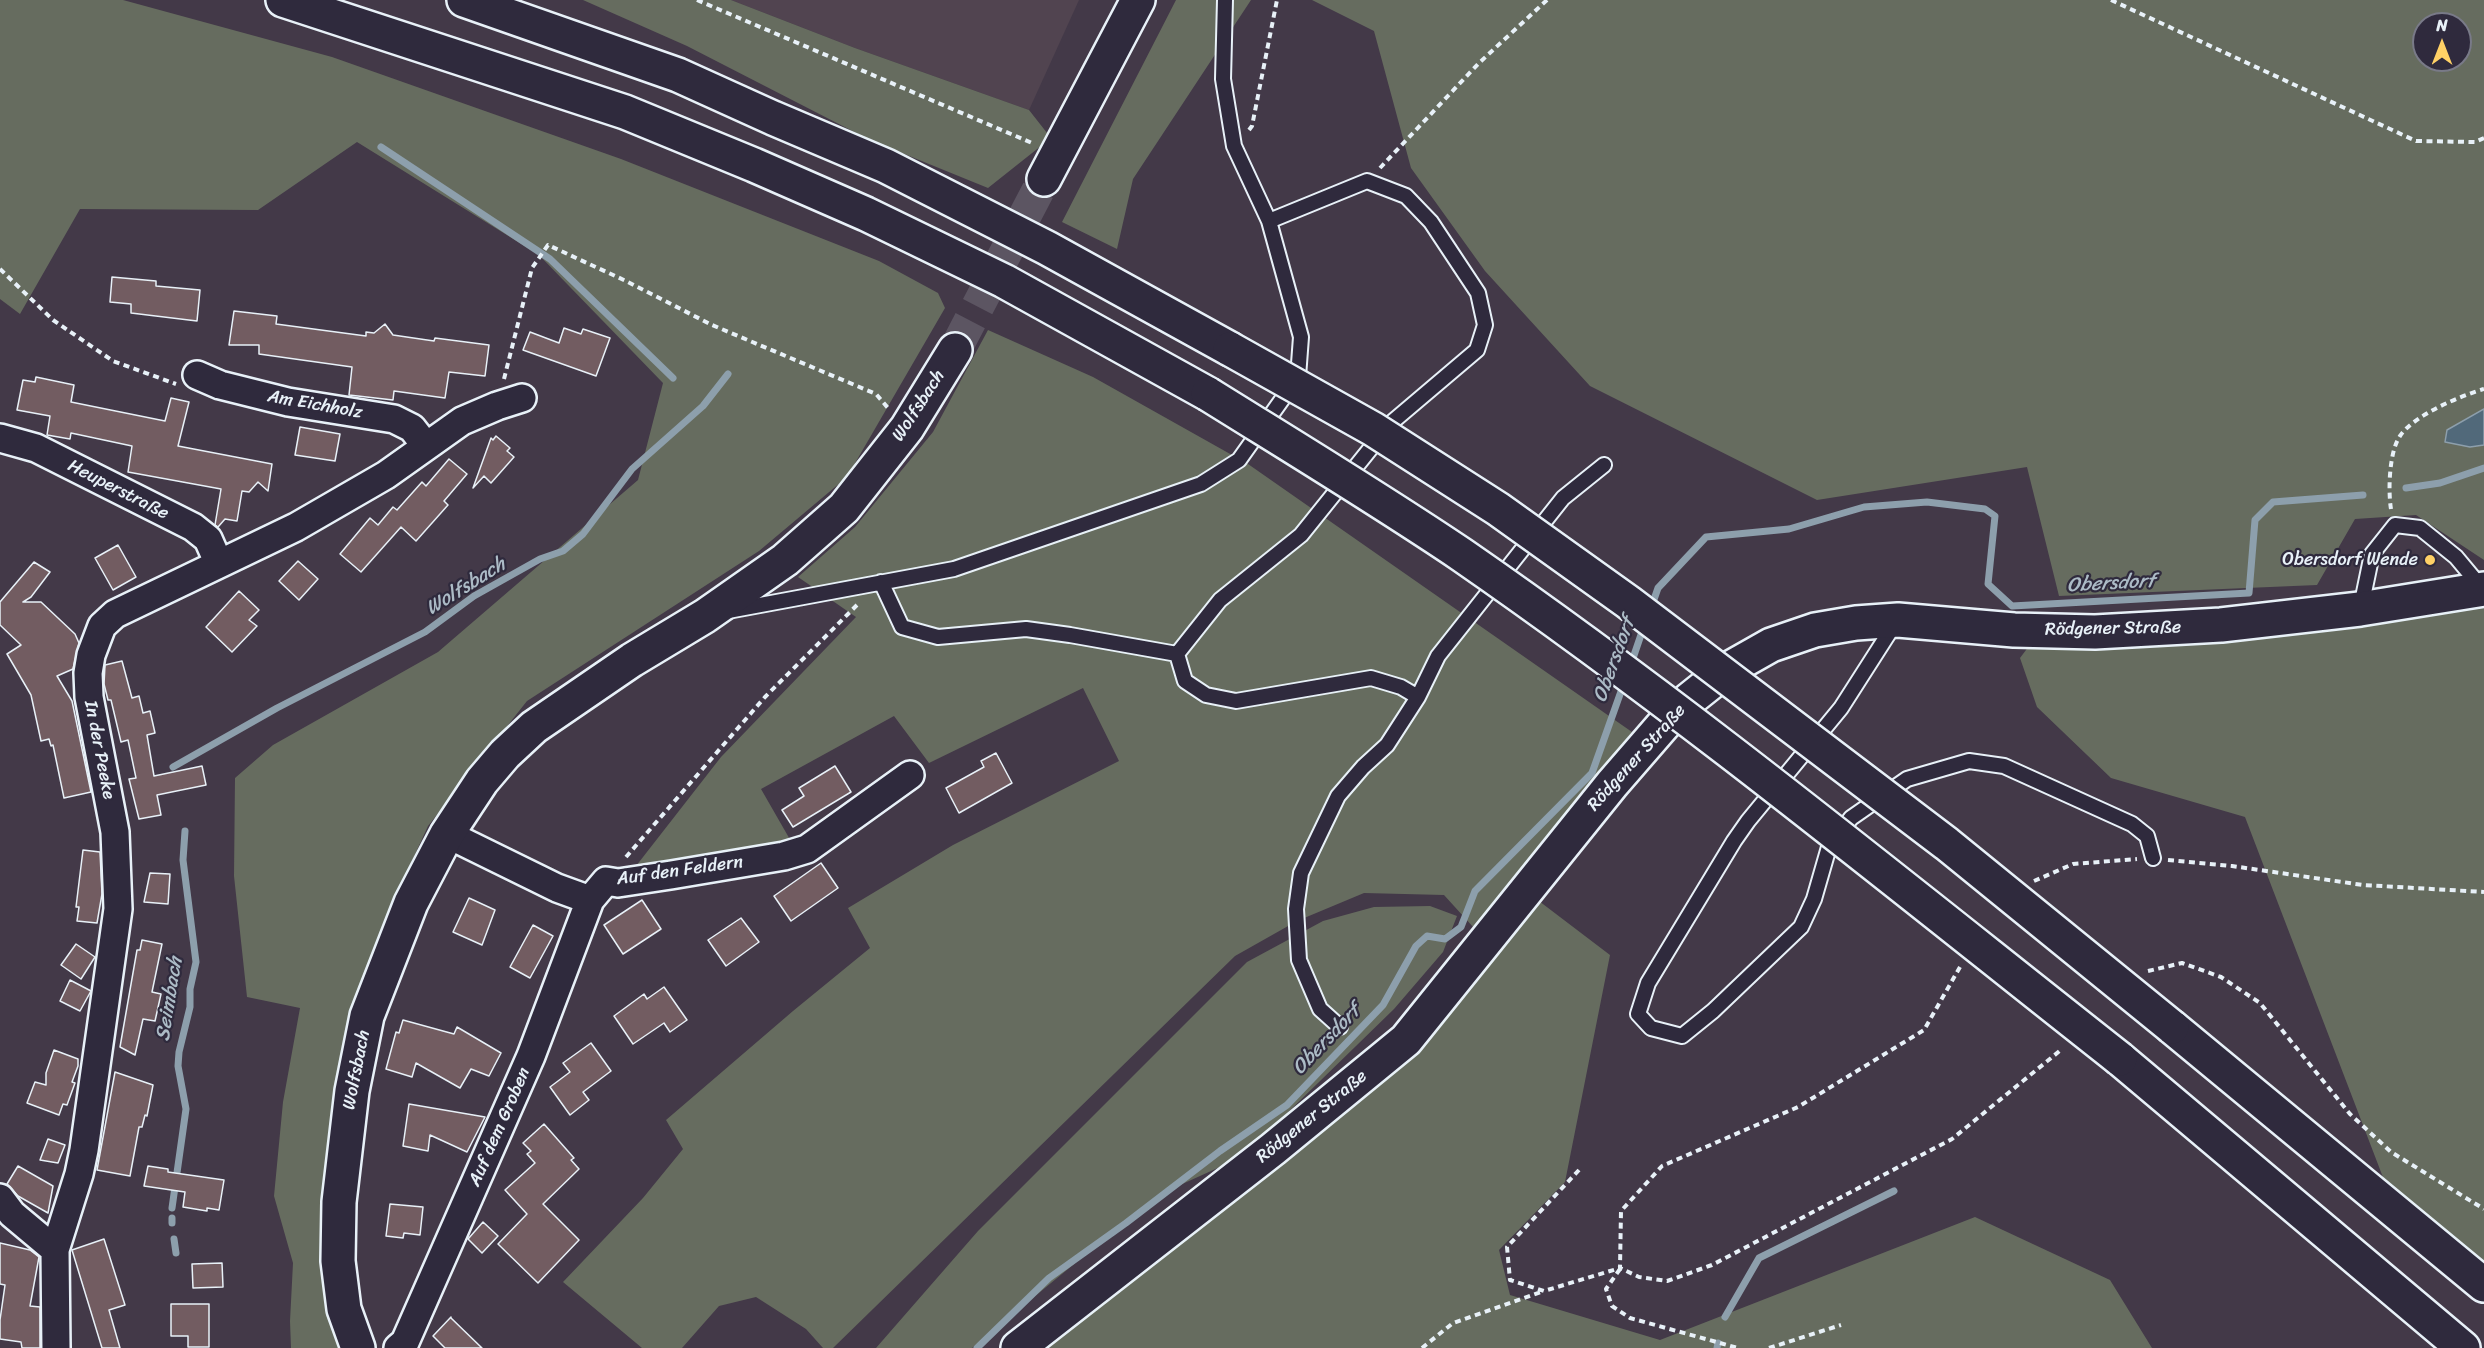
<!DOCTYPE html>
<html>
<head>
<meta charset="utf-8">
<style>
	body { margin:0 }
	#map { position:relative; width:2484px; height:1348px; overflow:hidden; background:#433948; font-family:Sriracha,sans-serif }
	canvas { display:block }
	.north { position:absolute; left:2412px; top:12px; width:60px; height:60px; box-sizing:border-box; background:#2f2a3d; border:2px solid #797a88; border-radius:50%; rotate:0deg; font-size:16px; font-weight:700; line-height:24px; text-align:center; color:#e8f1f8 }
	.north::after { content:''; display:block; margin:auto; width:21px; height:27px; background:#ffd166; clip-path:polygon(50% 0,100% 100%,50% 72%,0 100%) }
</style>
</head>
<body>
<div id="map">
<canvas width="2484" height="1348"></canvas>
<div class="north">N</div>
</div>
<script>
const c = document.querySelector('canvas').getContext('2d');
c.lineJoin = 'round';
function fillPath(path, color) { c.fillStyle = color; c.fill(path, 'evenodd'); }
function strokePath(path, color, width, dash) { c.strokeStyle = color; c.lineWidth = width; c.lineCap = dash ? 'butt' : 'round'; c.setLineDash(dash || []); c.stroke(path); }
function write(font, color, halo, rows, align = 'center') {
  c.font = font + ' Sriracha,sans-serif'; c.lineWidth = 4.5; c.setLineDash([]); c.textBaseline = 'middle'; c.strokeStyle = halo; c.fillStyle = color; for (const [text, x, y, turn = 0] of rows) {
    c.save(); c.translate(x, y); c.rotate((+turn || 0) * Math.PI / 180); c.textAlign = isNaN(turn) ? turn : align; if (halo) c.strokeText(text, 0, 0); c.fillText(text, 0, 0); c.restore();
  }
}
fillPath(new Path2D(`
	M731,0H1079L1029,110L855,48Z`), '#514450');
fillPath(new Path2D(`
	M0,0H123L332,57L621,159L879,261L938,293L945,308L847,477L759,551L527,701L428,826L396,896L364,980L337,1082L324,1267L328,1308L339,1348H291L290,1321L293,1263L274,1196L283,1102L300,1008L247,997L234,876L235,778L273,745L438,652L638,480L663,383L539,255L357,142L258,210L80,209L20,314L0,299Z
	M583,0H731L855,48L1029,110L1051,138L988,188L870,140L687,46Z
	M1176,0H1251L1133,179L1117,249L1062,222Z
	M1312,0H2484V560L2416,515L2355,519L2317,585L2059,596L2027,467L1817,500L1590,386L1485,271L1411,168L1374,31ZM2424,24H2460V60H2424Z
	M988,330L1093,377L1248,464L1632,732L1474,928L1444,895L1364,893L1297,921L1235,956L833,1348H823L806,1329L756,1297L719,1306L682,1348H642L563,1282L643,1198L683,1149L666,1120L793,1011L870,948L848,908L953,845L1119,761L1083,688L929,763L894,716L761,789L792,843L629,875L721,757L856,617L798,577L855,527L933,432Z
	M2484,602V1264L2389,1193L2245,817L2111,778L2037,707L2020,658L2032,642C2153,639 2275,640 2395,620C2425,615 2455,611 2484,602Z
	M1535,898L1610,955L1565,1182L1499,1250L1510,1295L1660,1340L1975,1217L2110,1280L2152,1348H1048L1115,1292Z
	M1430,906L1457,916L1443,952L1394,1009L1242,1157L1158,1195L972,1348H876L978,1231L1247,962L1323,921L1374,907Z`), '#666c5f');
const water = new Path2D(`
	M2484,409V445L2470,447L2445,442L2447,430Z`);
fillPath(water, '#51697a');
strokePath(water, '#8d9fac', 1.5);
strokePath(new Path2D(`
	M381,147L550,259L673,378
	M2406,488L2440,483L2484,468
	M1651,608L1658,588L1706,537L1789,529L1864,507L1927,502L1985,509L1995,516L1988,584L2012,606L2249,593L2255,520L2273,502L2363,495
	M1631,664L1644,626
	M173,767L277,708L425,632L474,596L540,559L563,551L583,534L632,469L703,406L728,374
	M172,1208L186,1109L178,1066L179,1052L190,1007V989L196,962L183,860L185,831
	M172,1218V1223
	M174,1239L176,1253
	M1725,1317L1759,1258L1894,1191
	M977,1348L1049,1278L1126,1223L1220,1151L1287,1105L1383,1005L1416,946L1427,936L1445,939L1461,927L1475,891L1592,773L1624,683
	M1717,1348L1718,1343`), '#8d9fac', 7);
const building = new Path2D(`
	M112,277L156,281V286L200,290L197,321L131,313V304L110,302Z
	M234,311L277,316L276,324L366,336V332L374,333L385,324L393,335L434,341L435,338L489,345L485,376L449,372L445,398L394,391L393,400L349,395L352,367L259,354V345H229Z
	M564,328L581,334L583,329L610,338L596,376L523,350L530,332L559,343Z
	M36,377L74,385L71,402L165,421L171,398L189,402L178,446L272,464L268,491L258,482L249,492L242,491L237,521L225,519L218,527L215,525L221,489L128,472L132,446L71,433L70,439L47,435L50,416L17,410L23,380L35,382Z
	M300,427L340,434L335,461L295,455Z
	M496,436L510,448L507,451L514,457L491,483L484,476L473,488L491,438L493,440Z
	M449,459L467,474L444,501L448,505L416,541L401,527L361,572L340,554L370,518L378,525L393,507L397,510L422,482L426,486Z
	M118,545L136,577L113,590L95,558Z
	M298,561L318,579L299,600L279,581Z
	M34,562L50,572L31,597L23,602H41L75,634L79,643L73,669L57,676L72,701L91,792L64,798L53,745L51,746L49,739L41,741L31,695L7,654L21,645L0,625V602Z
	M239,591L259,610L249,620L257,626L232,652L206,627Z
	M122,661L132,698L139,696L143,713L150,711L155,733L147,735L154,776L202,766L206,785L157,795L161,815L139,819L129,779L136,778L128,740L121,742L111,700H108L104,684L105,665Z
	M996,753L1012,783L959,813L946,788L984,767L981,761Z
	M835,766L851,792L793,827L782,810L804,796L799,788Z
	M83,850L100,852L102,894L97,923L77,921L79,907H76Z
	M821,863L838,888L791,921L774,896Z
	M150,873L170,874L168,904L144,902Z
	M469,898L495,910L482,945L453,932Z
	M642,900L661,929L623,954L604,925Z
	M741,918L759,942L726,966L708,940Z
	M533,925L553,936L530,978L510,967Z
	M142,940L162,944L152,992L161,994L155,1021L143,1019L135,1055L120,1047L137,950H140Z
	M76,944L95,957L81,979L61,965Z
	M70,980L91,991L80,1011L60,1001Z
	M664,987L687,1020L670,1032L664,1023L633,1044L614,1016L644,994L647,999Z
	M403,1020L454,1034L457,1027L501,1053L489,1076L471,1069L460,1088L416,1063L412,1077L386,1069L396,1032L399,1033Z
	M591,1043L611,1071L583,1092L589,1100L570,1115L550,1087L570,1072L563,1063Z
	M54,1050L78,1059V1066L72,1082L75,1083L67,1105L63,1104L59,1115L27,1103L35,1082L46,1085V1073Z
	M115,1072L153,1085L147,1116L145,1115L142,1127H139L130,1176L97,1170Z
	M409,1104L485,1117L467,1152L430,1135L428,1151L403,1146Z
	M544,1124L574,1158L571,1160L579,1169L543,1204L579,1240L538,1283L498,1244L527,1214L505,1190L535,1163L527,1154L531,1151L523,1143Z
	M48,1139L65,1145L58,1163L40,1160Z
	M18,1166L53,1186L48,1213L18,1196L7,1184Z
	M148,1166L168,1169V1172L224,1180L219,1210L207,1208V1211L183,1207L185,1192L144,1186Z
	M390,1204L423,1207L420,1235L404,1233L403,1238L386,1236Z
	M483,1222L498,1236L482,1253L468,1239Z
	M104,1239L125,1305L109,1310L120,1348H102L72,1250Z
	M0,1243L30,1250L39,1257L30,1306L40,1307V1348H22L21,1342L0,1339V1320L5,1285L0,1284Z
	M222,1263L223,1287L193,1288L192,1264Z
	M171,1304H209V1347H188V1336H171Z
	M451,1317V1318L482,1348H445L433,1336Z`);
fillPath(building, '#725c61');
strokePath(building, '#e8f1f8', 1.5);
strokePath(new Path2D(`
	M955,350L1044,179`), '#5c5562', 33, [33, 16]);
const service = new Path2D(`
	M1269,221L1367,181L1406,196L1431,222L1478,293L1485,325L1477,350L1391,423L1301,535L1220,600L1177,654L1185,681L1206,695L1236,701L1371,678L1401,687L1418,697
	M881,582L902,627L938,637L1026,629L1070,635L1177,654
	M2361,607L2372,554L2395,525L2420,528L2456,557L2481,587
	M728,611L954,569L1201,484L1239,460L1298,377L1301,337L1269,221L1234,146L1223,79L1225,0
	M1896,622L1841,708L1748,821L1734,841L1648,983L1638,1014L1651,1028L1682,1036L1713,1011L1801,927L1814,899L1829,847L1851,818L1907,779L1969,761L2004,766L2132,824L2147,836L2153,858
	M1340,1027L1320,1009L1299,960L1296,909L1301,873L1338,796L1363,767L1387,745L1418,697L1438,656L1563,498L1604,465`);
const minor = new Path2D(`
	M197,375L220,385L288,402L394,419L412,428L426,446
	M0,438L36,448L193,527L208,539L219,564
	M447,834L557,888L590,900L606,881L618,883L671,875L784,856L807,849L910,775
	M0,1198L12,1214L55,1250
	M56,1348L55,1250L79,1174L84,1150L118,909L115,832L89,697L88,673L91,655L102,626L115,614L296,527L386,475L462,421L497,406L522,398
	M398,1348L405,1342L531,1056L590,900`);
const secondary = new Path2D(`
	M1044,179L1138,0
	M358,1348L344,1309L338,1261L339,1202L352,1091L367,1016L411,903L447,834L482,781L505,754L534,727L632,660L705,616L785,560L844,508L907,428L955,350
	M1018,1348L1273,1149L1406,1040L1612,784L1664,724L1690,699L1725,671L1771,645L1815,630L1856,623L1898,620L2014,630L2095,632L2221,625L2360,609L2484,589`);
const motorway = new Path2D(`
	M283,0L625,112L754,165L866,214L1004,281L1208,394
	M464,0L678,75L773,118L886,166L1047,248L1230,349
	M2172,1027L2484,1285
	M2120,1059L2463,1348`);
strokePath(service, '#e8f1f8', 18);
strokePath(minor, '#e8f1f8', 32);
strokePath(secondary, '#e8f1f8', 38);
strokePath(motorway, '#e8f1f8', 38);
strokePath(new Path2D(`
	M697,0L1032,143
	M2111,0L2416,141L2475,142L2484,138
	M1249,130L1252,126L1277,0
	M1380,168L1479,63L1547,0
	M0,269L53,320L113,361L176,384
	M504,379L532,268L548,245L626,281L712,325L876,394L888,408
	M2391,509C2388,491 2389,452 2400,436C2414,415 2460,396 2484,389
	M626,857L765,697L858,604
	M2168,860L2232,866L2363,885L2484,892
	M2034,881L2073,864L2137,859
	M1960,967L1924,1030L1798,1107L1662,1166L1621,1211L1620,1268L1639,1277L1667,1281L1712,1265L1952,1139L2062,1049
	M2148,971L2182,963L2221,977L2260,1003L2350,1114L2391,1152L2484,1209
	M1579,1170L1507,1247L1510,1280L1544,1291L1620,1268
	M1620,1269L1606,1289L1612,1306L1630,1318L1738,1348
	M1422,1348L1453,1323L1544,1291
	M1769,1348L1841,1325`), '#e8f1f8', 4, [6, 4.5]);
strokePath(service, '#2f2a3d', 14);
strokePath(minor, '#2f2a3d', 27);
strokePath(secondary, '#2f2a3d', 33);
strokePath(motorway, '#2f2a3d', 33);
const motorwayBridge = new Path2D(`
	M1230,349L1373,429L1498,509L1628,602L1947,844L2172,1027
	M1208,394C1293,447 1379,499 1462,555C1689,712 1903,888 2120,1059`);
strokePath(motorwayBridge, '#e8f1f8', 38, []);
strokePath(motorwayBridge, '#2f2a3d', 33);
for (const [x, y, r, color] of [
	[2430,560,6,"#ffd166"]
]) { const dot = new Path2D(); dot.arc(x, y, r, 0, 2 * Math.PI); c.fillStyle = color; c.fill(dot); strokePath(dot, '#2f2a3d', 2); }
write('18px', '#e8f1f8', '#2f2a3d', [
	["Am Eichholz",315,405,10],
	["Wolfsbach",919,406,-57],
	["Heuperstraße",118,490,27],
	["Rödgener Straße",2113,629,-1],
	["In der Peeke",99,750,79],
	["Rödgener Straße",1637,758,-48],
	["Auf den Feldern",680,871,-8],
	["Wolfsbach",357,1070,-79],
	["Rödgener Straße",1312,1117,-39],
	["Auf dem Groben",500,1127,-66]
]);
write('18px', '#e8f1f8', '#2f2a3d', [
	["Obersdorf Wende",2418,560]
], 'right');
write('italic 20px', '#acbbc6', '#2f2a3d', [
	["Obersdorf",2111,584,-3],
	["Wolfsbach",466,587,-32],
	["Obersdorf",1615,660,-70],
	["Seimbach",170,999,-81],
	["Obersdorf",1327,1040,-46]
]);
</script>
</body>
</html>
